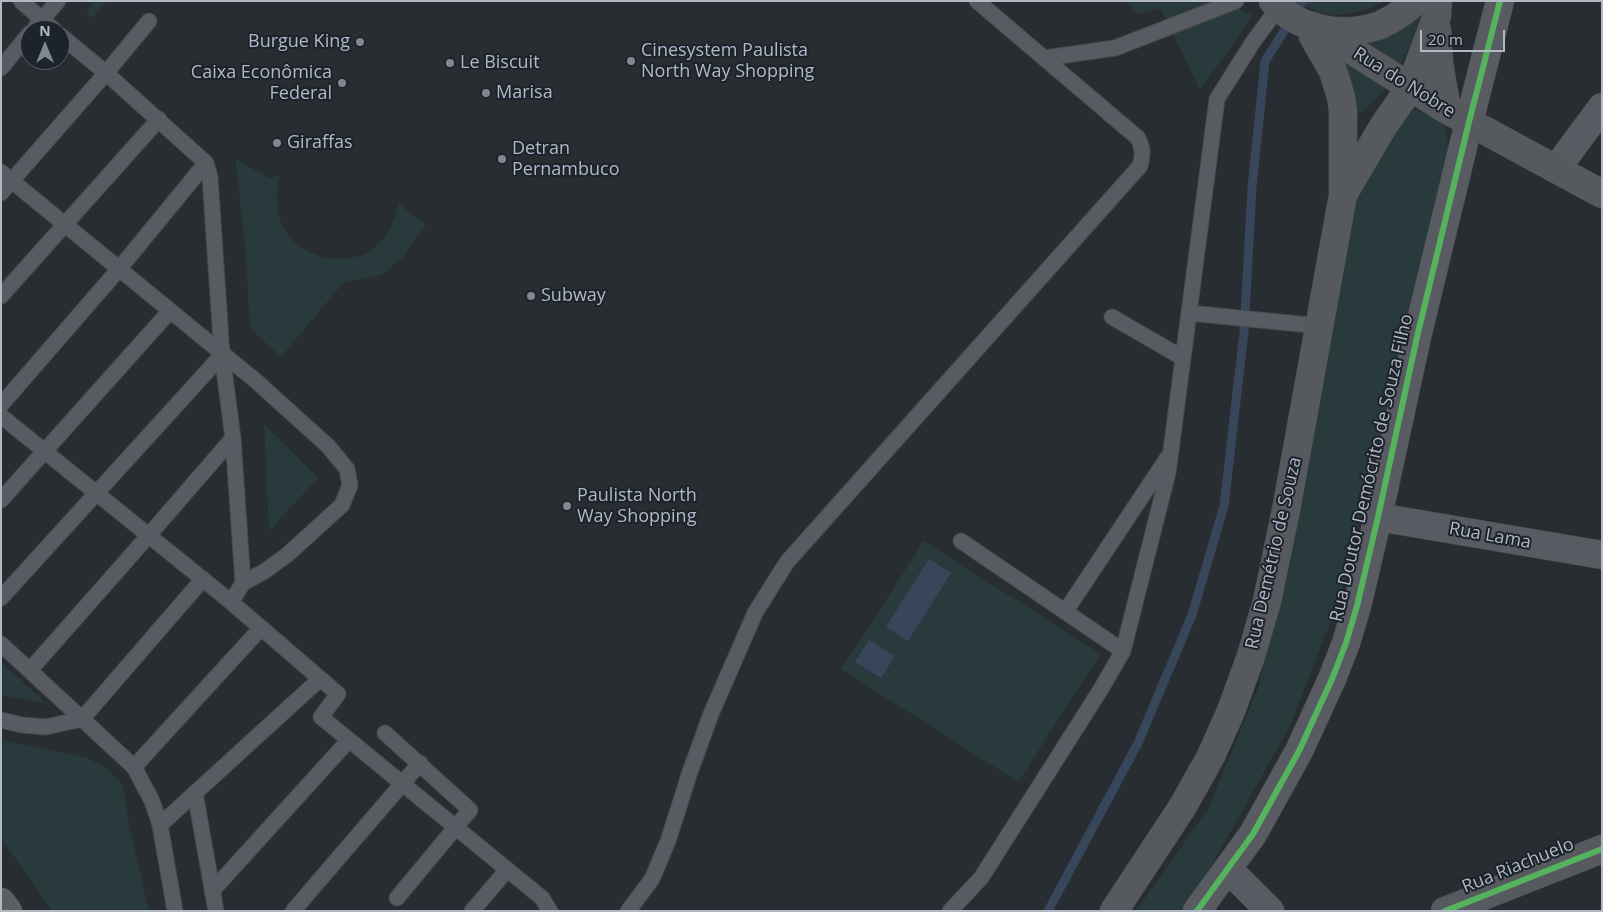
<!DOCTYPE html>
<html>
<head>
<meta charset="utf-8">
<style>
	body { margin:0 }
	#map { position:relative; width:1603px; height:912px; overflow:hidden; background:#282d32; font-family:"Open Sans",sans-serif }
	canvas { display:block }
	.frame { position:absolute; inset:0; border:2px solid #b2b9c4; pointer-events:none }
	.north { position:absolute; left:20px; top:20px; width:50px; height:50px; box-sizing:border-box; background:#1c232d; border:1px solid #585f69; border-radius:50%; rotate:0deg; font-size:14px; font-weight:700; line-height:20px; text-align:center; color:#b2b9c4 }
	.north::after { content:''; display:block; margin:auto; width:18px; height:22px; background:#828891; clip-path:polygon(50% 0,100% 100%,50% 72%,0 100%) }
	.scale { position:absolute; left:1420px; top:30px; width:85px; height:22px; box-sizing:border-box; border:2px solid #b2b9c4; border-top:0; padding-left:6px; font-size:15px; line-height:18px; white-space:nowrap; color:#b2b9c4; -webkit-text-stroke:4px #1c232d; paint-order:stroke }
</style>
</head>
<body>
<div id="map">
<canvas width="1603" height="912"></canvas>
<div class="frame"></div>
<div class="north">N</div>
<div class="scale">20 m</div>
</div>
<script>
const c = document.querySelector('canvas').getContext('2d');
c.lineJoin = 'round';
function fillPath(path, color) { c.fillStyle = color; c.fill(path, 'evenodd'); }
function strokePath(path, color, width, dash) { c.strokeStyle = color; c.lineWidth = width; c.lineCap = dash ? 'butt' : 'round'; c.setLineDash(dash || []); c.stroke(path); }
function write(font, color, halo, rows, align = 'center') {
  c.font = font + ' "Open Sans",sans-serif'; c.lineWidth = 4; c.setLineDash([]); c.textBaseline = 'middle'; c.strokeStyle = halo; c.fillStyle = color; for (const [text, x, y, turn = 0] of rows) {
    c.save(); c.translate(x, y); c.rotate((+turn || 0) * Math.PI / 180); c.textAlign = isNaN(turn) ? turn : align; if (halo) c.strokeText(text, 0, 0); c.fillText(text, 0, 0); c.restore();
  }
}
fillPath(new Path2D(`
	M95,1H107L92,18L86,12Z
	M1128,1H1225L1253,16L1200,90L1161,9L1137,14Z
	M1297,1H1386C1369,10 1345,17 1325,14C1315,12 1306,6 1297,1Z
	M1427,1L1424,22L1393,77L1332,31Z
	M1316,48L1390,83L1375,101L1338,130Z
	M1407,107L1428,115L1444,126L1451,155L1342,591L1291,724L1186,911H1136L1208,809L1259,686L1349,150L1366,130Z
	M235,159L269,178L279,176C276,192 275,210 282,225C300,262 357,272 383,239C392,228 395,217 399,204L426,225L403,257L381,275L343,283L281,357L250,328L245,242Z
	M264,423L318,478L269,531Z
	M924,541L1101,654L1018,782L841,669Z
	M1,662L46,703L1,695Z
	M1,740L85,757L106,768L123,785L129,824L149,911H52L1,838Z`), '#293a3c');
fillPath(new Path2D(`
	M929,559L951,573L908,641L886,627Z
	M869,640L895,656L881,678L855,662Z`), '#38465b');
strokePath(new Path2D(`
	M1048,911L1138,743L1192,615L1224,506L1244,332L1252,188L1265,61L1303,1`), '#38465b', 9);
const lane = new Path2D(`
	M21,1L54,30
	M36,26L58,1
	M1045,58L1115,48L1236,1
	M1,68L30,33
	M1,172L256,381L328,446L347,469L350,485L342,505L287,555L265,571L243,583
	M1,193L106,73L149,21
	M1,296L159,119
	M1189,313L1319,326
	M1112,317L1183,358
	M1,405L119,269L206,163
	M1,416L231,602L243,583L233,438L222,355L210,177L206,163L106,73L60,35
	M1,500L170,311
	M961,541L1123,651
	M1,598L222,355
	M231,602L338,694L321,717L542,898L550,911
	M1065,612L1168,457
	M1,644L134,767L152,801L160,825L175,911
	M30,670L149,535L233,438
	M1,720L22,725L46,727L82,719L203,579
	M385,733L470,810L397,898
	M134,767L261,628
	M160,825L195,793
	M212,891L349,740
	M216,911L195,793L320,679
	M293,911L420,763
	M472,911L507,870
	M628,911L652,879L668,841L690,772L711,714L755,613L787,562L1140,166C1143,155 1143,148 1138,138L977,1
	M950,911L981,878L1101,689L1123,651L1168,473L1217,99L1253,42L1278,8`);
const street = new Path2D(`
	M1556,169L1602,107
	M1378,517L1602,555
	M1228,869L1270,911
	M1197,911L1253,834L1299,751L1332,679L1346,643L1357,606L1378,517L1417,337L1469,122L1500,1`);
const secondary = new Path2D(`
	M1273,1C1298,31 1345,38 1380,25C1394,19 1405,11 1416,1
	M1313,26L1447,110L1602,194
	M1437,30L1439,63L1447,110
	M1344,193L1384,125L1410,88L1437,16L1438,1
	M1114,911L1183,806L1211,756L1231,711L1251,656L1267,601L1286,510L1343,195V111L1341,97L1333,71L1313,36L1310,26
	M1445,911L1602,849`);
const highway = new Path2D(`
	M1,902L8,911`);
strokePath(lane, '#46494d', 17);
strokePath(street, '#46494d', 29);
strokePath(secondary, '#46494d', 29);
strokePath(highway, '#45494e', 29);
strokePath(lane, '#585b61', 15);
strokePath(street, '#585b61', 28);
strokePath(secondary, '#565a5f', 28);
strokePath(highway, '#5c5f62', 28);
strokePath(new Path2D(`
	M1197,911L1253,834L1299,751L1332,679L1346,643L1357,606L1378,517L1417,337L1469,122L1500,1
	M1445,911L1602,849`), '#56b35d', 6);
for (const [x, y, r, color] of [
	[360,42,5,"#828891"],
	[631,61,5,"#828891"],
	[450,63,5,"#828891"],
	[342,83,5,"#828891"],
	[486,93,5,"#828891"],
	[277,143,5,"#828891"],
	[502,159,5,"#828891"],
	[531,296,5,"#828891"],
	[567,506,5,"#828891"]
]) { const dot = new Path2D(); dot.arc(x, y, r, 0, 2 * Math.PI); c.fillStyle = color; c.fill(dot); strokePath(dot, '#1c232d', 2); }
write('18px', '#b2b9c4', '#1c232d', [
	["Burgue King",350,42,"right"],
	["Cinesystem Paulista",641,51],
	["North Way Shopping",641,72],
	["Le Biscuit",460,63],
	["Caixa Econômica",332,73,"right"],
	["Federal",332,94,"right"],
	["Marisa",496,93],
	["Giraffas",287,143],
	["Detran",512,149],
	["Pernambuco",512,170],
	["Subway",541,296],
	["Paulista North",577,496],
	["Way Shopping",577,517]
], 'left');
write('18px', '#b2b9c4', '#1c232d', [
	["Rua do Nobre",1404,83,32],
	["Rua Doutor Demócrito de Souza Filho",1372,468,-77],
	["Rua Lama",1490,536,10],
	["Rua Demétrio de Souza",1274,553,-77],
	["Rua Riachuelo",1518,866,-22]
]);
</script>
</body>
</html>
